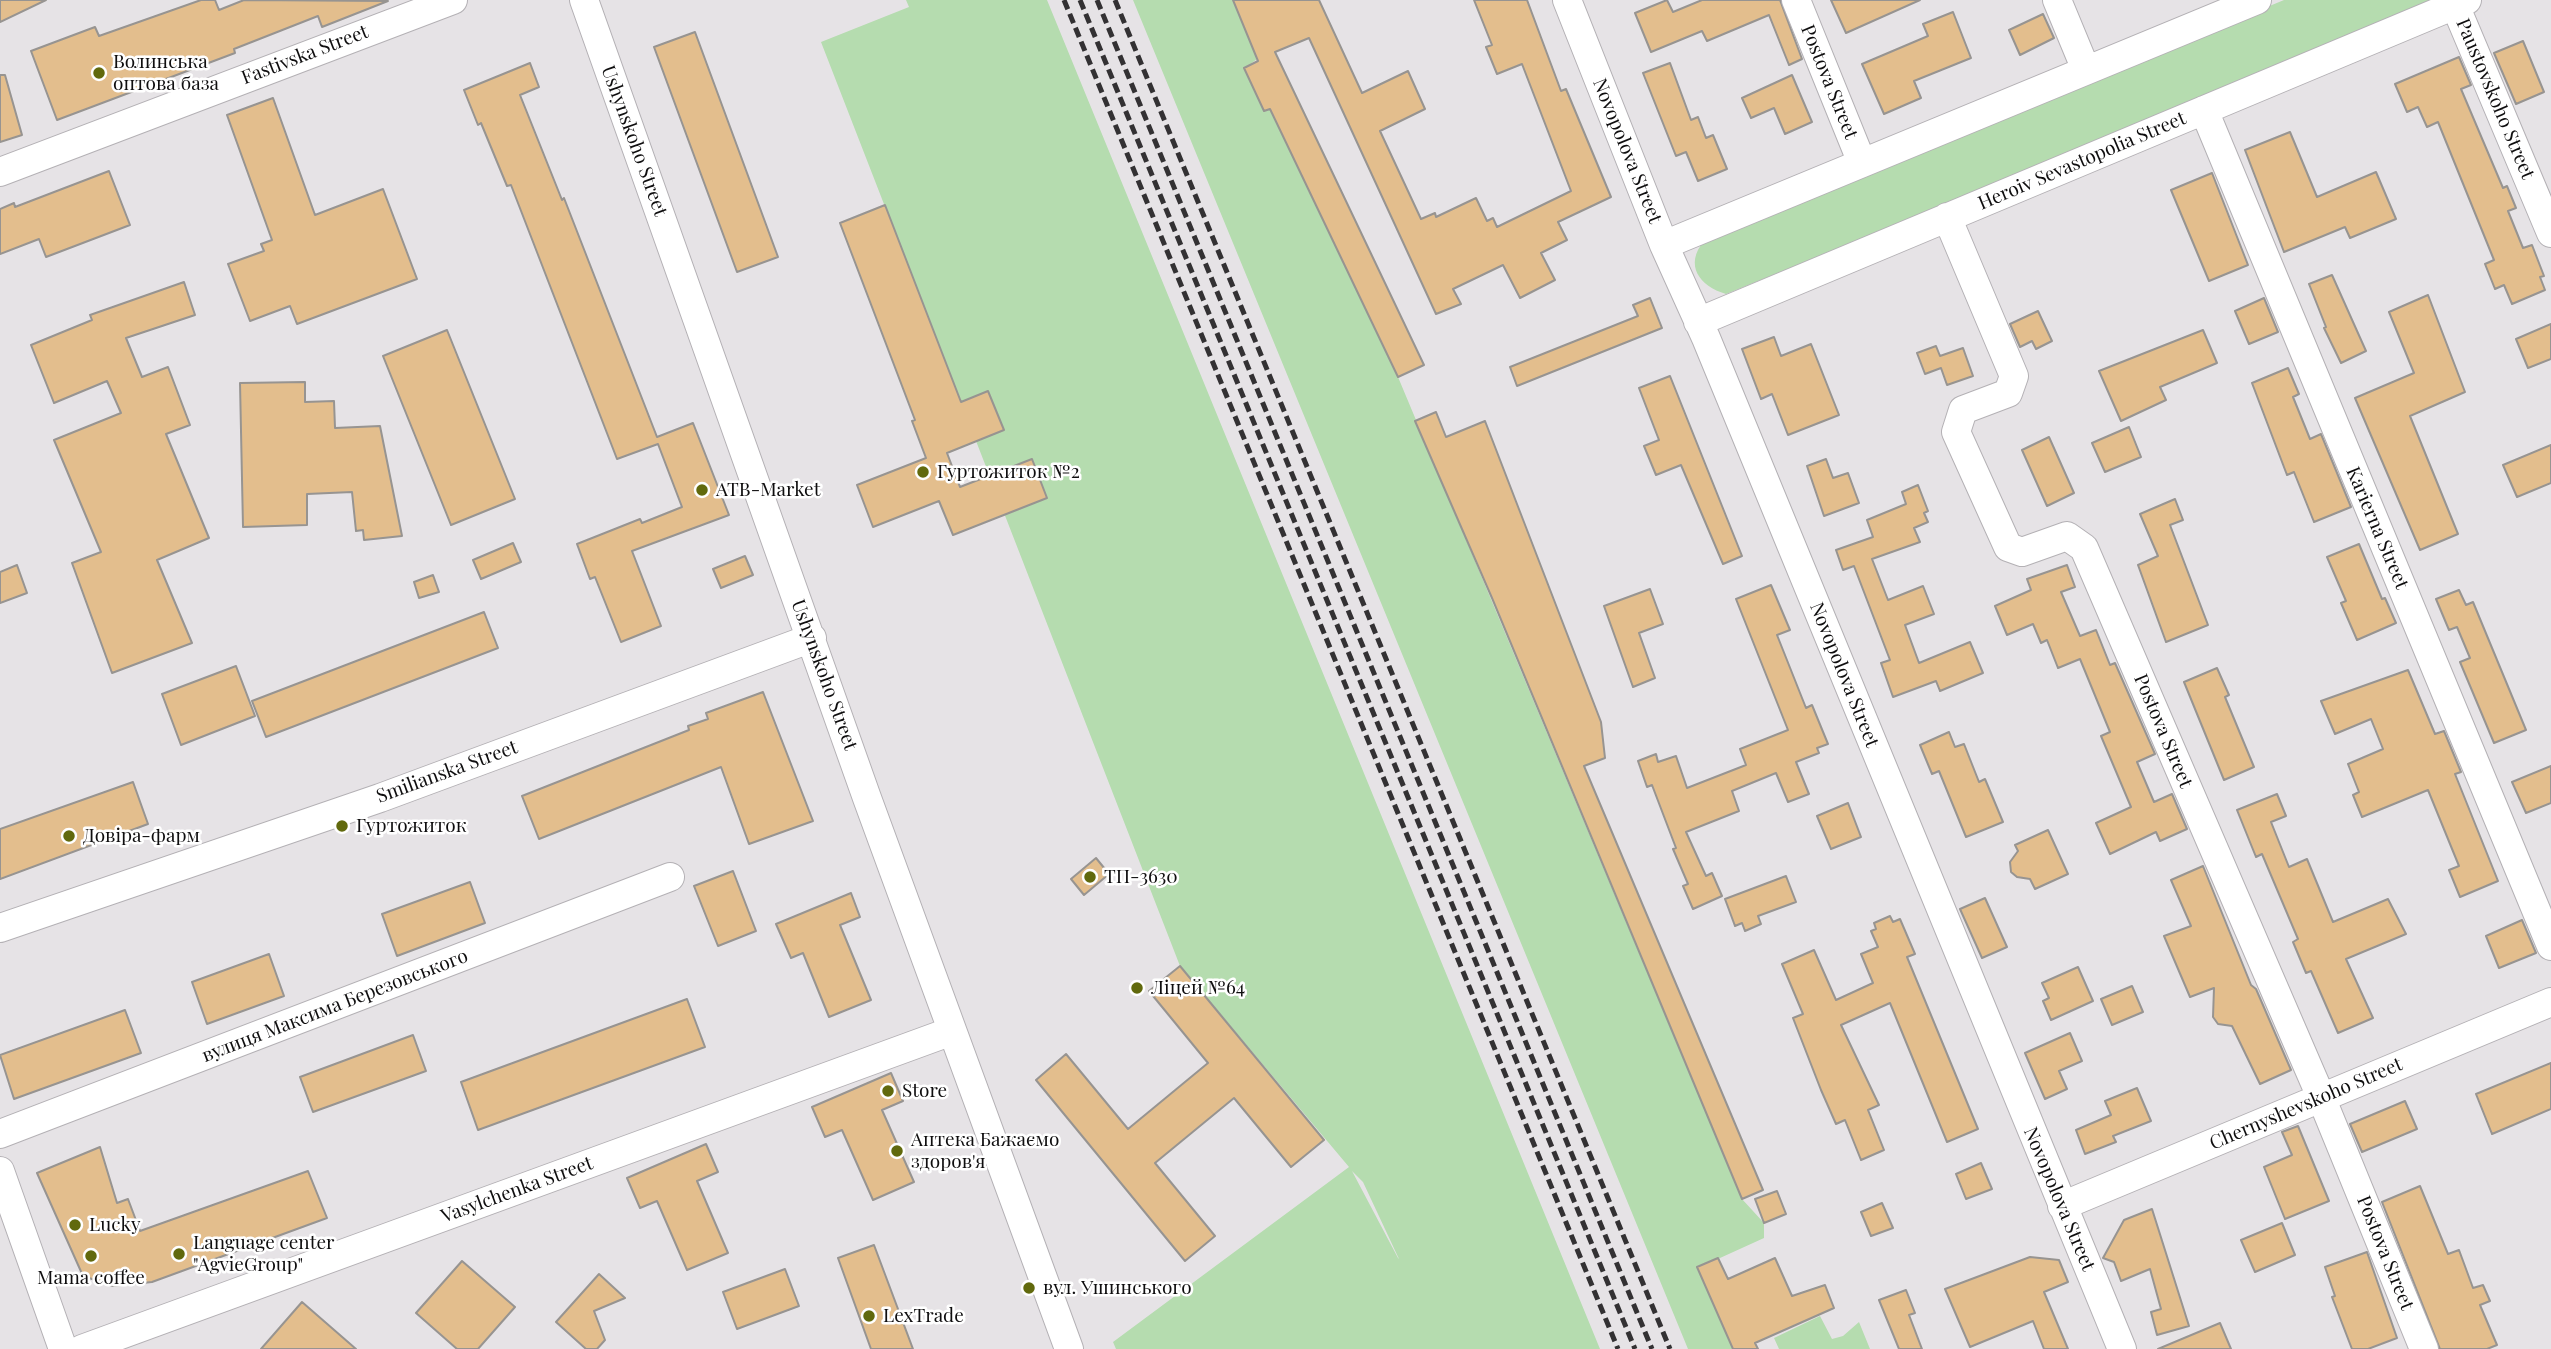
<!DOCTYPE html>
<html>
<head>
<meta charset="utf-8">
<style>
	body { margin:0 }
	canvas { display:block; background:#e6e3e6 }
</style>
</head>
<body>
<canvas width="2551" height="1349"></canvas>
<script>
const c = document.querySelector('canvas').getContext('2d');
c.lineJoin = 'round';
function fillPath(path, color) { c.fillStyle = color; c.fill(path, 'evenodd'); }
function strokePath(path, color, width, dash) { c.strokeStyle = color; c.lineWidth = width; c.lineCap = dash ? 'butt' : 'round'; c.setLineDash(dash || []); c.stroke(path); }
function write(font, color, halo, rows, align = 'center') {
  c.font = font + ' "Playfair Display",serif'; c.lineWidth = 5; c.setLineDash([]); c.textBaseline = 'middle'; c.strokeStyle = halo; c.fillStyle = color; for (const [text, x, y, turn = 0] of rows) {
    c.save(); c.translate(x, y); c.rotate((+turn || 0) * Math.PI / 180); c.textAlign = isNaN(turn) ? turn : align; if (halo) c.strokeText(text, 0, 0); c.fillText(text, 0, 0); c.restore();
  }
}
fillPath(new Path2D(`
	M906,0H1047L1600,1349H1116L1113,1342L1349,1167L1180,966L821,42L909,7ZM1352,1171L1363,1182L1399,1259L1398,1258Z
	M1133,0H1233L1257,59L1244,69L1264,111L1270,109L1398,377L1742,1199L1764,1223V1238L1698,1268L1733,1349H1688Z
	M2284,0H2453L1726,294C1699,286 1684,265 1704,241Z
	M1820,1316L1832,1339L1843,1336L1859,1322L1870,1349H1779L1774,1338Z`), '#b5dcaf');
const building = new Path2D(`
	M0,0H46L0,22Z
	M201,0H215L219,10L244,0L388,1L322,27L318,16L234,49L235,53L57,120L31,51L95,27L99,36Z
	M1233,0H1319L1362,93L1408,71L1425,109L1380,131L1421,219L1435,213L1436,217L1476,198L1487,221L1493,218L1497,227L1571,191L1522,64L1497,74L1486,47L1492,45L1474,0H1527L1561,91L1566,89L1611,197L1558,222L1567,240L1541,253L1555,280L1520,298L1503,265L1453,289L1461,304L1436,314L1309,38L1275,52L1424,365L1398,377L1270,109L1264,111L1244,68L1258,61Z
	M1667,0L1673,12L1702,0H1780L1802,59L1789,65L1769,15L1707,41L1702,31L1651,52L1635,13Z
	M1831,0H1920L1846,33Z
	M1953,12L1971,58L1914,81L1921,98L1884,114L1862,64L1928,36L1923,24Z
	M2043,14L2054,38L2020,55L2009,30Z
	M695,32L778,257L737,272L654,47Z
	M2523,41L2544,92L2516,104L2494,53Z
	M2459,57L2471,85L2461,89L2503,188L2507,186L2516,208L2508,211L2523,248L2532,245L2544,276L2540,277L2545,290L2512,304L2504,285L2495,289L2485,264L2494,260L2438,122L2427,127L2418,107L2407,112L2395,84Z
	M530,63L539,87L520,95L562,200L564,198L657,437L693,423L729,515L632,551L661,626L621,642L595,577L590,579L577,544L640,519L642,523L682,507L658,444L617,459L511,185L507,186L481,123L478,125L464,90Z
	M1670,63L1691,120L1698,117L1706,138L1713,135L1727,169L1698,181L1686,152L1676,156L1643,73Z
	M0,75H5L22,135L0,142Z
	M1792,75L1812,122L1785,134L1774,108L1751,118L1742,98Z
	M273,98L315,215L383,189L417,279L297,324L290,306L250,321L228,264L264,251L261,244L272,240L227,115Z
	M2290,132L2317,197L2376,172L2396,219L2350,238L2345,227L2284,252L2245,150Z
	M109,171L130,225L46,257L39,239L0,254V209L14,203L15,207Z
	M2212,173L2248,265L2209,281L2171,190Z
	M885,205L961,402L988,391L1004,430L947,453L960,487L1032,459L1047,498L953,535L939,501L873,527L857,485L926,458L912,421L915,420L840,223Z
	M2332,275L2366,351L2341,363L2324,328L2326,327L2309,284Z
	M184,282L195,315L126,338L142,377L168,367L190,425L166,434L209,538L157,560L192,643L112,673L72,563L101,552L54,440L121,413L107,381L54,403L31,345L92,320L90,315Z
	M2428,295L2465,392L2410,416L2458,534L2420,550L2355,398L2414,373L2389,312Z
	M1650,298L1662,328L1517,386L1510,367L1638,316L1633,305Z
	M2264,298L2278,332L2249,344L2235,311Z
	M2038,311L2052,341L2036,349L2032,341L2020,347L2010,324Z
	M2551,324V359L2528,368L2516,339Z
	M447,330L515,499L451,525L383,356Z
	M2203,330L2217,363L2160,387L2166,400L2121,421L2099,371Z
	M1774,337L1781,356L1811,344L1839,415L1788,435L1772,394L1761,399L1742,349Z
	M1936,346L1940,356L1963,348L1973,376L1947,385L1941,368L1925,374L1917,353Z
	M2288,368L2299,394L2293,397L2310,439L2321,434L2351,507L2314,522L2294,472L2287,475L2252,383Z
	M1670,376L1742,556L1723,564L1681,465L1656,475L1644,446L1659,440L1639,388Z
	M305,382V402L334,401L335,428L380,426L402,536L364,540L363,530L356,531L352,492L307,494V525L243,527L240,383Z
	M1436,412L1446,437L1485,421L1601,722L1605,758L1584,766L1763,1190L1742,1199L1492,598L1415,421Z
	M2129,427L2141,457L2105,472L2092,443Z
	M2049,437L2074,493L2047,506L2022,450Z
	M2551,445V483L2517,497L2503,465Z
	M1826,459L1833,478L1848,473L1859,503L1824,516L1807,466Z
	M1918,485L1928,511L1924,513L1928,522L1914,528L1920,542L1872,559L1888,600L1923,586L1934,614L1905,625L1919,663L1970,642L1983,673L1940,691L1936,681L1893,697L1881,663L1890,660L1854,566L1843,570L1836,550L1873,537L1867,520L1906,504L1902,492Z
	M2175,499L2183,520L2170,525L2208,625L2166,642L2138,565L2158,556L2140,514Z
	M513,543L521,562L481,579L473,560Z
	M2359,544L2382,599L2385,598L2396,623L2357,640L2341,603L2346,601L2327,557Z
	M745,556L753,575L721,588L713,569Z
	M17,565L27,593L0,603V572Z
	M2067,565L2075,587L2061,592L2080,636L2096,630L2110,665L2115,663L2155,754L2137,762L2154,802L2172,794L2187,829L2160,841L2156,832L2110,854L2096,823L2131,807L2101,736L2110,732L2080,659L2058,668L2047,640L2041,643L2033,624L2007,635L1995,606L2031,590L2027,579Z
	M433,575L439,592L419,598L414,582Z
	M1771,585L1790,630L1777,635L1806,708L1812,705L1828,744L1817,748L1819,753L1796,762L1809,794L1788,802L1776,773L1732,791L1739,811L1686,832L1706,876L1712,873L1722,896L1693,909L1683,886L1688,884L1673,849L1676,848L1652,785L1647,787L1638,761L1656,754L1658,762L1676,756L1687,788L1746,765L1740,749L1788,730L1736,599Z
	M1650,589L1663,624L1639,633L1655,678L1633,687L1604,606Z
	M2459,590L2466,605L2473,602L2526,730L2494,743L2460,662L2470,658L2457,627L2449,630L2436,599Z
	M484,612L498,648L266,737L252,701Z
	M236,666L255,716L181,745L162,694Z
	M2217,668L2229,695L2225,697L2254,767L2224,780L2184,682Z
	M2408,670L2435,734L2444,731L2461,772L2455,774L2498,881L2460,897L2449,870L2459,866L2428,790L2362,817L2353,795L2359,792L2348,764L2383,749L2371,719L2335,734L2321,701Z
	M763,692L813,821L749,844L721,767L539,839L522,796L689,730L688,726L708,719L706,713Z
	M1949,732L1955,747L1964,744L1979,782L1985,779L2003,822L1966,837L1939,771L1932,774L1920,745Z
	M2551,766V803L2526,813L2512,782Z
	M133,782L148,824L0,879V829Z
	M2277,794L2286,816L2271,822L2289,867L2307,859L2333,922L2388,899L2406,934L2346,959L2373,1018L2338,1033L2311,971L2306,973L2293,942L2298,939L2262,854L2256,857L2237,810Z
	M1848,803L1861,837L1831,849L1817,816Z
	M2048,830L2068,874L2035,889L2030,879L2017,877L2011,872L2010,862L2018,851L2015,845Z
	M1096,858L1109,874L1084,895L1071,879Z
	M2203,866L2251,985L2256,989L2291,1070L2260,1084L2232,1026L2218,1024L2213,1017L2214,988L2190,997L2164,936L2191,926L2171,880Z
	M733,871L756,931L718,946L694,886Z
	M1786,876L1796,902L1758,916L1761,924L1745,931L1742,923L1735,926L1725,899Z
	M470,882L485,923L397,956L382,914Z
	M851,893L860,917L840,925L871,1000L829,1017L803,953L791,958L776,924Z
	M1985,898L2007,947L1982,958L1960,909Z
	M1890,916L1893,922L1900,919L1915,954L1907,957L1978,1129L1947,1142L1890,1003L1841,1025L1879,1105L1868,1110L1884,1150L1861,1160L1845,1120L1836,1124L1821,1090L1793,1018L1803,1014L1782,964L1814,950L1836,1000L1873,983L1861,954L1878,947L1871,931L1876,929L1874,923Z
	M2522,920L2536,953L2499,968L2486,936Z
	M269,954L284,996L207,1024L192,982Z
	M1180,966L1324,1140L1291,1167L1234,1098L1155,1163L1215,1236L1185,1261L1036,1080L1066,1054L1128,1129L1208,1063L1149,991Z
	M2078,967L2093,1001L2051,1020L2043,1001L2049,998L2042,983Z
	M2132,986L2143,1012L2112,1025L2101,999Z
	M687,999L705,1047L478,1130L461,1082Z
	M125,1010L141,1053L14,1099L0,1055Z
	M2070,1033L2082,1061L2059,1071L2067,1089L2045,1099L2025,1053Z
	M413,1035L426,1071L313,1112L300,1077Z
	M2551,1063V1109L2492,1134L2476,1094Z
	M891,1073L903,1101L882,1110L914,1182L873,1200L842,1130L825,1137L812,1107Z
	M2137,1088L2151,1121L2113,1136L2116,1142L2085,1154L2076,1130L2111,1115L2105,1101Z
	M2405,1101L2417,1129L2362,1152L2350,1124Z
	M2298,1126L2329,1201L2285,1219L2264,1167L2292,1155L2282,1132Z
	M706,1144L718,1172L697,1181L728,1253L687,1270L657,1201L640,1208L627,1178Z
	M100,1147L117,1203L128,1199L140,1231L308,1171L327,1218L152,1282L113,1286L83,1276L37,1173Z
	M1981,1163L1992,1189L1966,1199L1956,1174Z
	M2420,1186L2448,1254L2459,1250L2473,1288L2483,1285L2490,1301L2480,1305L2497,1345L2487,1349H2440L2382,1202Z
	M1777,1191L1786,1214L1764,1223L1755,1199Z
	M1882,1203L1893,1228L1871,1236L1861,1212Z
	M2152,1209L2189,1326L2157,1335L2151,1312L2161,1309L2150,1269L2121,1281L2114,1262L2103,1258L2124,1220Z
	M2282,1223L2295,1255L2255,1272L2241,1240Z
	M874,1245L913,1349H871L838,1258Z
	M2367,1252L2397,1338L2368,1349H2352L2332,1297L2335,1296L2325,1267Z
	M2030,1257L2059,1260L2068,1282L2044,1292L2068,1349H2044L2033,1321L1970,1347L1945,1289Z
	M1718,1258L1728,1279L1775,1258L1792,1296L1825,1285L1834,1308L1755,1343L1758,1349H1733L1697,1267Z
	M462,1261L515,1307L478,1349H457L416,1313Z
	M785,1269L799,1306L737,1329L723,1292Z
	M599,1274L625,1298L594,1311L605,1340L597,1349H586L556,1322Z
	M1906,1290L1915,1313L1909,1315L1922,1349H1899L1879,1300Z
	M302,1302L356,1349H261Z
	M2220,1323L2231,1349H2158Z`);
fillPath(building, '#e3be8d');
strokePath(building, '#979491', 2);
const minor = new Path2D(`
	M584,0L867,798L1069,1349
	M1567,0L1664,245L1706,338L2122,1349
	M1796,0L1862,163
	M2057,0L2086,70
	M2455,5L2551,233
	M2204,110L2551,946
	M0,172L453,0
	M1947,217L2014,376L2008,393L1963,410L1956,432L2008,547L2022,552L2067,536L2084,548L2321,1097L2424,1349
	M1664,245L2257,0
	M1698,322L2467,0
	M0,928L380,798L812,638
	M0,1134L670,877
	M0,1171L63,1349
	M2062,1206L2551,1002
	M82,1349L952,1031`);
strokePath(minor, '#b4b1b5', 30);
strokePath(minor, '#fff', 28);
strokePath(new Path2D(`
	M1064,0L1618,1349
	M1080,0L1635,1349
	M1097,0L1652,1349
	M1115,0L1670,1349`), '#333133', 5, [10, 5]);
for (const [x, y, r, color] of [
	[99,73,7,"#61690d"],
	[923,472,7,"#61690d"],
	[702,490,7,"#61690d"],
	[342,826,7,"#61690d"],
	[69,836,7,"#61690d"],
	[1090,877,7,"#61690d"],
	[1137,988,7,"#61690d"],
	[888,1091,7,"#61690d"],
	[897,1151,7,"#61690d"],
	[75,1225,7,"#61690d"],
	[179,1254,7,"#61690d"],
	[91,1256,7,"#61690d"],
	[1029,1288,7,"#61690d"],
	[869,1316,7,"#61690d"]
]) { const dot = new Path2D(); dot.arc(x, y, r, 0, 2 * Math.PI); c.fillStyle = color; c.fill(dot); strokePath(dot, '#fff', 2.5); }
write('19px', '#0f0e0f', '#fff', [
	["Fastivska Street",305,55,-21],
	["Postova Street",1829,82,68],
	["Paustovskoho Street",2495,99,67],
	["Ushynskoho Street",634,141,70],
	["Novopolova Street",1627,151,68],
	["Heroiv Sevastopolia Street",2082,161,-23],
	["Karierna Street",2377,528,67],
	["Ushynskoho Street",824,675,70],
	["Novopolova Street",1844,675,68],
	["Postova Street",2163,731,67],
	["Smilianska Street",447,772,-20],
	["вулиця Максима Березовського",335,1006,-21],
	["Chernyshevskoho Street",2306,1104,-23],
	["Vasylchenka Street",517,1190,-20],
	["Novopolova Street",2059,1199,67],
	["Postova Street",2385,1253,68]
]);
write('19px', '#0f0e0f', '#fff', [
	["Волинська",113,62],
	["оптова база",113,84],
	["Гуртожиток №2",937,472],
	["ATB-Market",716,490],
	["Гуртожиток",356,826],
	["Довіра-фарм",83,836],
	["ТП-3630",1104,877],
	["Ліцей №64",1151,988],
	["Store",902,1091],
	["Аптека Бажаємо",911,1140],
	["здоров'я",911,1162],
	["Lucky",89,1225],
	["Language center",193,1243],
	["\"AgvieGroup\"",193,1265],
	["Mama coffee",91,1278,"center"],
	["вул. Ушинського",1043,1288],
	["LexTrade",883,1316]
], 'left');
</script>
</body>
</html>
